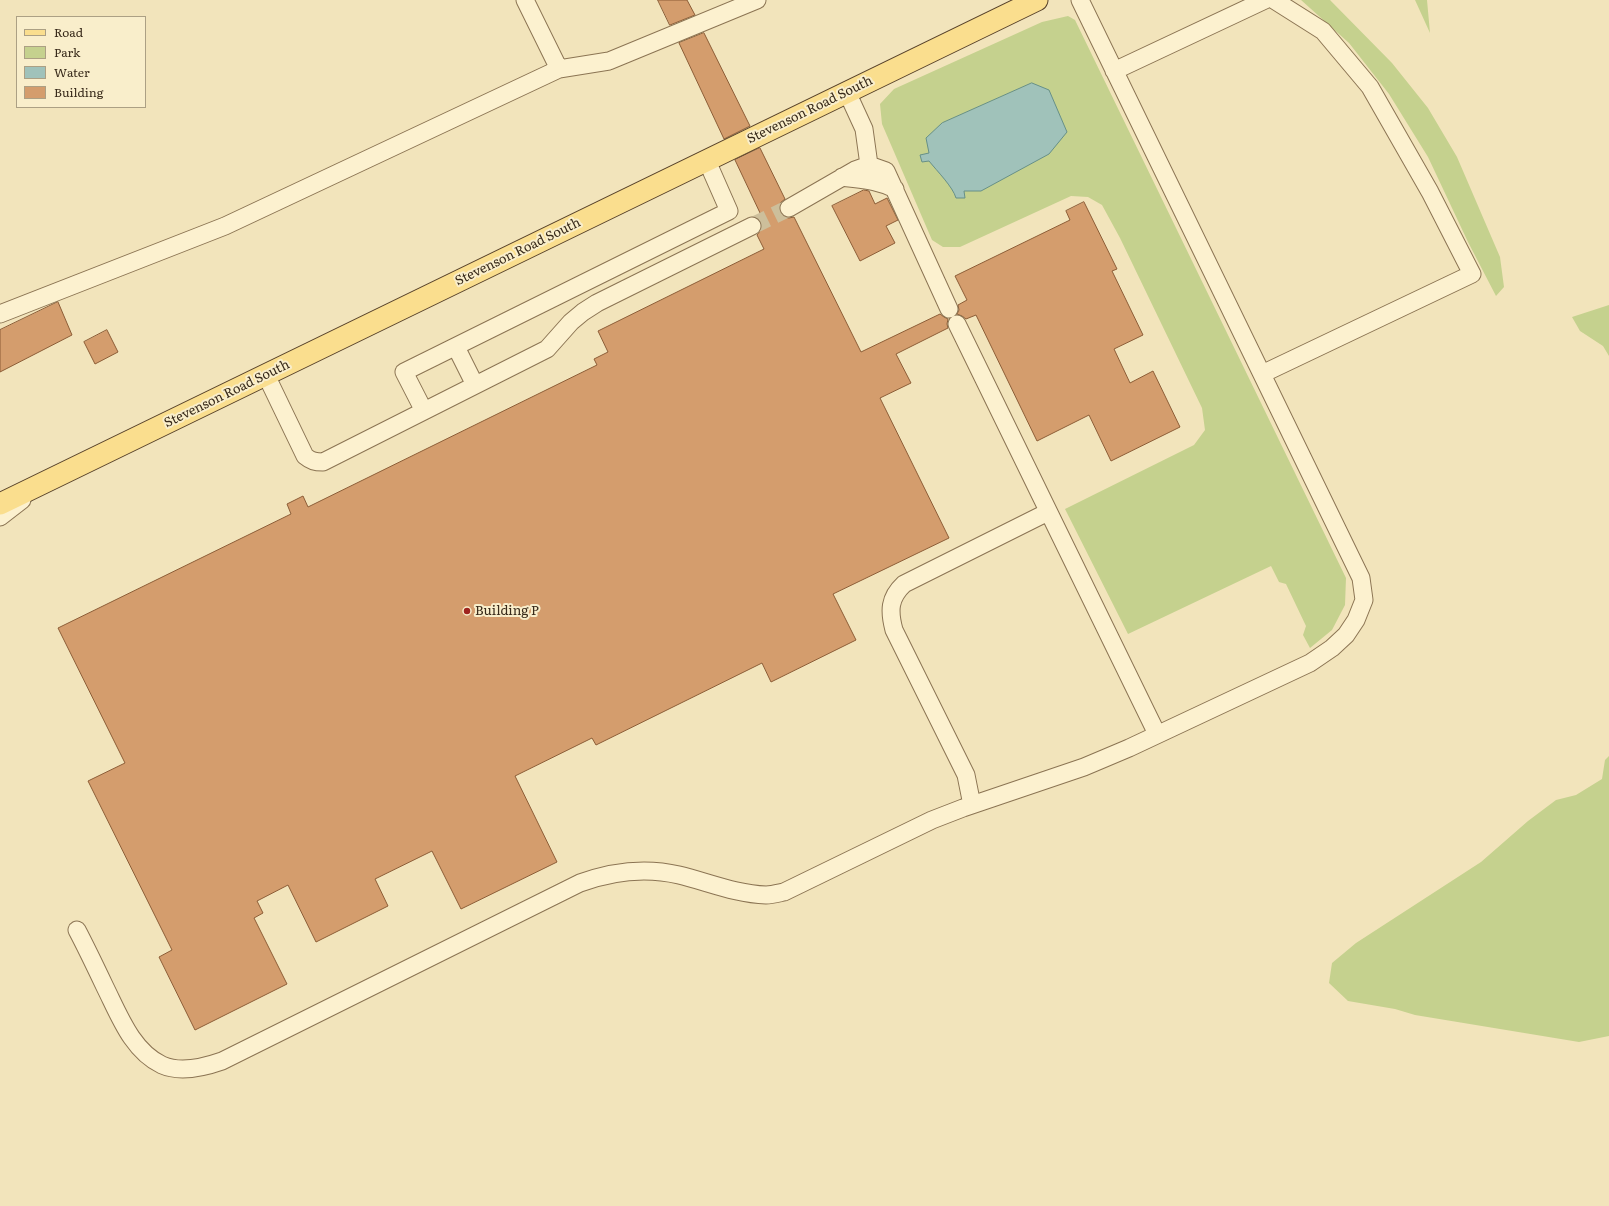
<!DOCTYPE html>
<html>
<head>
<meta charset="utf-8">
<style>
	body { margin:0 }
	#map { position:relative; width:1609px; height:1206px; overflow:hidden; background:#f2e4bb; font-family:Literata,serif }
	canvas { display:block }
	.legend { position:absolute; left:16px; top:16px; width:130px; height:92px; box-sizing:border-box; background:#f9eecb; border:1px solid #aca084; margin:0; padding:5px 7px; list-style:none; font-size:12px; color:#382a1a }
	.legend li { display:flex; align-items:center; gap:8px; height:20px }
	.legend b { width:20px; border:1px solid #aca084 }
</style>
</head>
<body>
<div id="map">
<canvas width="1609" height="1206"></canvas>
<ul class="legend">
<li><b style="height:5px;background:#fade8e"></b>Road</li>
<li><b style="height:11px;background:#c5d18e"></b>Park</li>
<li><b style="height:11px;background:#a0c2ba"></b>Water</li>
<li><b style="height:11px;background:#d49d6d"></b>Building</li>
</ul>
</div>
<script>
const c = document.querySelector('canvas').getContext('2d');
c.lineJoin = 'round';
function fillPath(path, color) { c.fillStyle = color; c.fill(path, 'evenodd'); }
function strokePath(path, color, width, dash) { c.strokeStyle = color; c.lineWidth = width; c.lineCap = dash ? 'butt' : 'round'; c.setLineDash(dash || []); c.stroke(path); }
function write(font, color, halo, rows, align = 'center') {
  c.font = font + ' Literata,serif'; c.lineWidth = 4; c.setLineDash([]); c.textBaseline = 'middle'; c.strokeStyle = halo; c.fillStyle = color; for (const [text, x, y, turn = 0] of rows) {
    c.save(); c.translate(x, y); c.rotate((+turn || 0) * Math.PI / 180); c.textAlign = isNaN(turn) ? turn : align; if (halo) c.strokeText(text, 0, 0); c.fillText(text, 0, 0); c.restore();
  }
}
fillPath(new Path2D(`
	M1301,0H1330L1392,63L1428,108L1457,157L1500,257L1504,287L1496,296L1468,242L1428,157L1389,94L1349,43Z
	M1415,0H1427L1430,33Z
	M1068,16L1075,20L1346,578L1345,605L1332,630L1310,648L1303,635L1306,626L1286,584L1279,582L1271,566L1128,634L1065,509L1194,445L1205,430L1202,408L1120,238L1102,205L1088,197L1071,196L960,247H943L932,240L882,124L880,104L894,89L1042,22Z
	M1609,305V356L1603,346L1580,331L1572,317Z
	M1609,756V1036L1579,1042L1415,1015L1395,1009L1348,1001L1329,983L1332,963L1356,943L1481,862L1528,821L1556,800L1576,795L1602,779L1605,760Z`), '#c5d18e');
const water = new Path2D(`
	M1032,83L1049,90L1067,132L1049,154L981,191H964L965,198H956C953,187 937,171 929,161L922,162L920,155L929,153L926,138L942,123Z`);
fillPath(water, '#a0c2ba');
strokePath(water, '#679088', 1);
const building = new Path2D(`
	M658,0H687L695,15L670,25Z
	M704,33L750,126L724,139L679,43Z
	M760,148L785,199L780,203L779,208L780,213L784,217L789,218L794,217L861,352L940,314L944,317L948,319L947,324L948,328L896,354L911,383L880,398L949,538L833,594L856,640L771,682L762,663L596,745L592,738L515,776L557,862L461,909L432,851L375,879L388,906L316,942L288,885L257,901L263,913L254,918L287,984L195,1030L159,957L172,950L88,781L125,763L58,628L291,514L287,504L303,496L308,507L597,365L594,359L608,352L598,331L764,249L757,235L760,231L762,226L761,221L757,217L761,215L735,160Z
	M864,190L869,191L875,204L887,198L898,220L886,226L895,243L860,261L832,206Z
	M1084,202L1117,269L1112,271L1143,335L1114,349L1130,383L1153,371L1180,427L1111,461L1089,415L1037,441L976,315L966,319L962,316L957,314L959,310L958,305L967,300L955,276L1070,220L1066,211Z
	M58,302L72,335L0,372V330Z
	M107,330L118,352L95,364L84,342Z`);
fillPath(building, '#d49d6d');
strokePath(building, '#8c5d37', 1);
strokePath(new Path2D(`
	M752,226L789,208`), '#cdbf9b', 17, [17, 8]);
const minor = new Path2D(`
	M559,69L609,61L757,0
	M1114,71L1265,0
	M847,92L864,129L869,165
	M842,177C862,180 876,180 895,189
	M789,208L855,170L869,165L886,171L949,309
	M0,314L225,226L559,69L525,0
	M957,324L1157,734
	M456,347L475,385
	M1262,374L1472,274L1430,192L1370,87L1323,31L1274,0
	M266,375L305,456C311,461 315,462 323,462L547,349L571,322L583,312L597,303L752,226
	M424,411L404,372L729,211L707,161
	M0,517L22,500
	M972,805L966,775L894,630C889,611 889,598 904,584L1048,512
	M77,930C87,949 96,968 105,987C119,1015 132,1051 162,1065C180,1073 205,1067 222,1061L580,883C613,871 645,867 679,875C708,882 736,894 766,895C772,895 779,893 784,892L932,820L963,808L1084,767L1129,748L1310,663L1332,648L1346,635L1356,620L1364,600L1361,578L1080,0`);
const major = new Path2D(`
	M0,504L1037,0`);
strokePath(minor, '#8b7453', 19);
strokePath(major, '#574129', 23);
strokePath(minor, '#fcf1cf', 17);
strokePath(major, '#fade8e', 21);
for (const [x, y, r, color] of [
	[467,611,4,"#9f241e"]
]) { const dot = new Path2D(); dot.arc(x, y, r, 0, 2 * Math.PI); c.fillStyle = color; c.fill(dot); strokePath(dot, '#f9eecb', 1.5); }
write('13px', '#382a1a', '#f9eecb', [
	["Stevenson Road South",810,110,-26],
	["Stevenson Road South",518,252,-26],
	["Stevenson Road South",227,394,-26]
]);
write('13px', '#382a1a', '#f9eecb', [
	["Building P",475,611]
], 'left');
</script>
</body>
</html>
